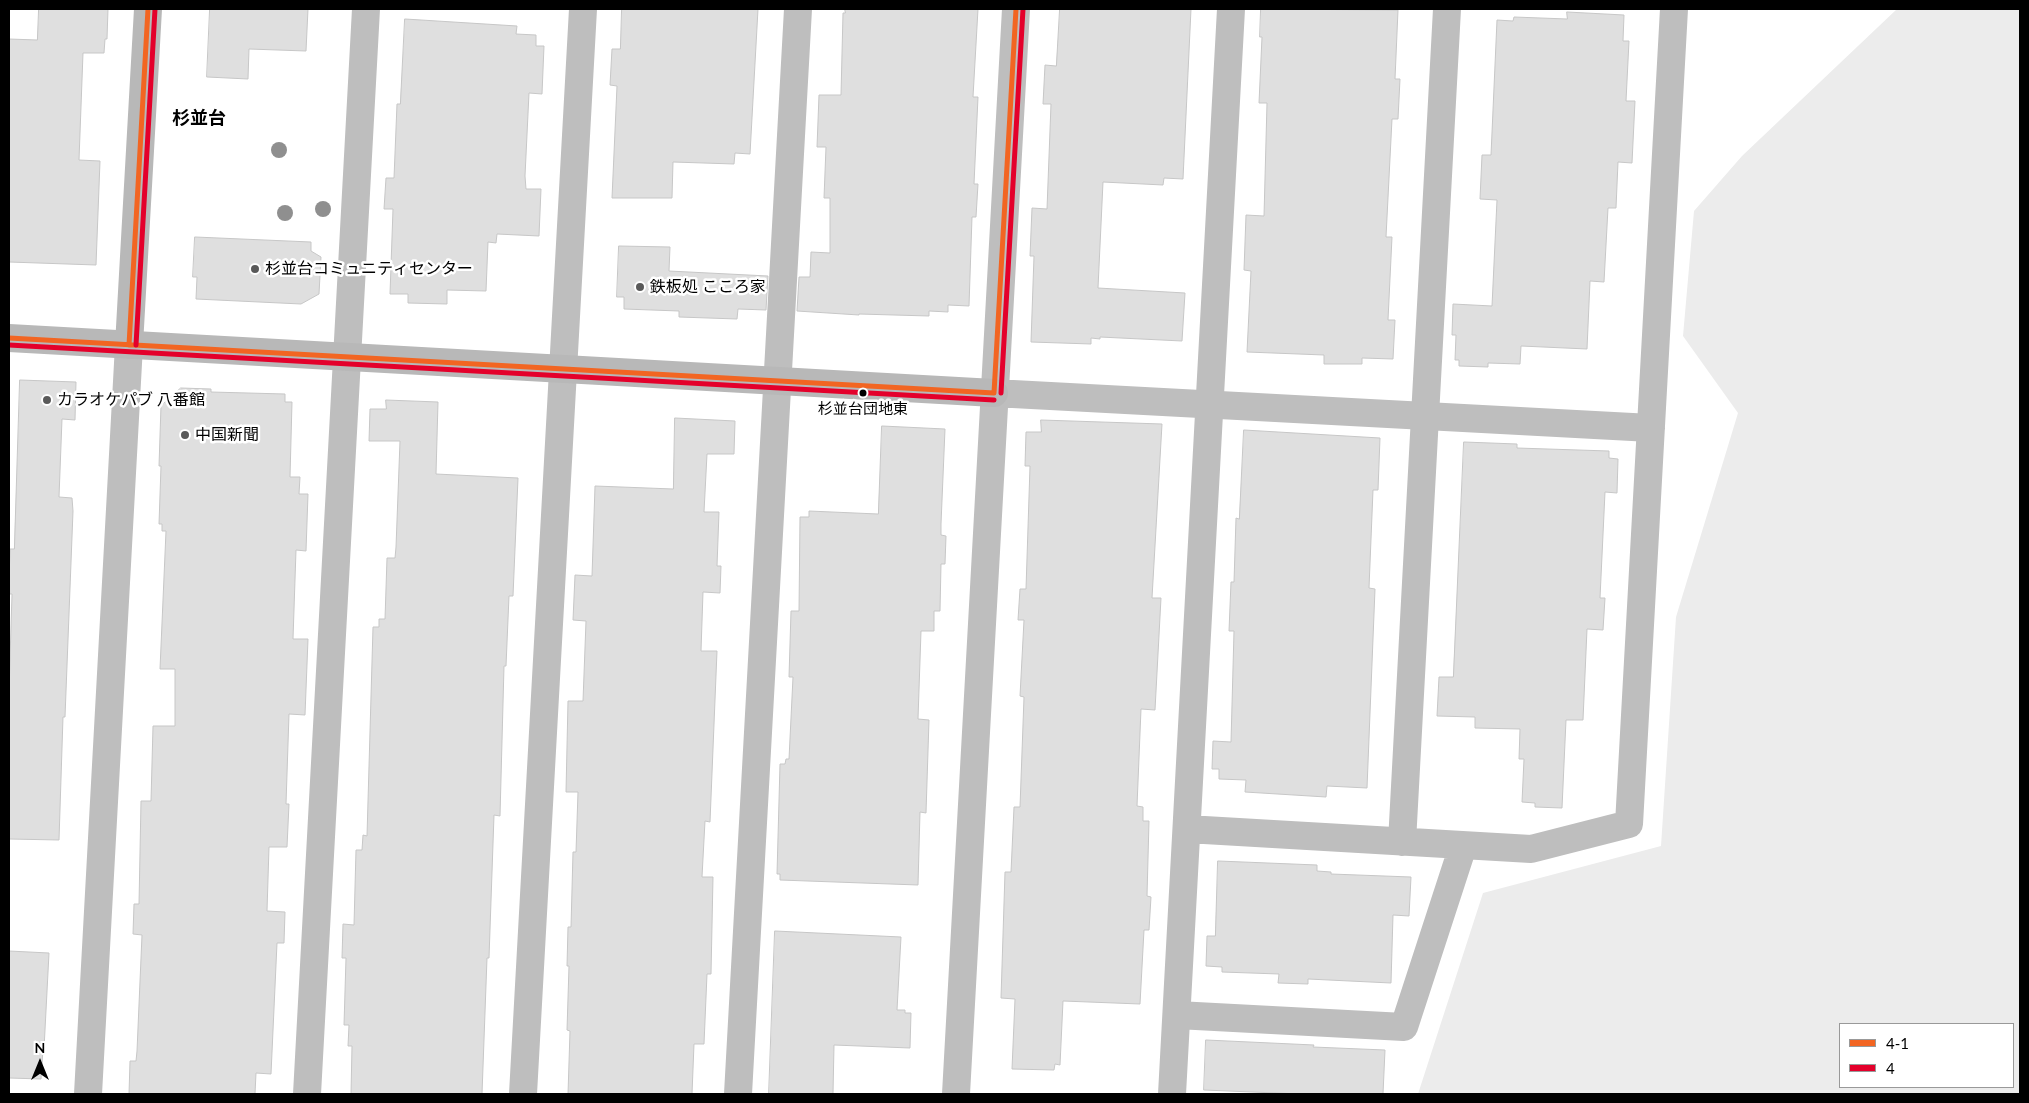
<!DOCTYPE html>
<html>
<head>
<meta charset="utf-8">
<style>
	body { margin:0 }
	#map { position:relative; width:2029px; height:1103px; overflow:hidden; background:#fff; font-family:Lato,sans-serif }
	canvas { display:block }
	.frame { position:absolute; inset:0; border:10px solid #000; pointer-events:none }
	.legend { position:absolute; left:1839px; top:1023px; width:175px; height:65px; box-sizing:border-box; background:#fff; border:1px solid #999; margin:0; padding:6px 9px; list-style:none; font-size:15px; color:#000 }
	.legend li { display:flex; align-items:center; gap:10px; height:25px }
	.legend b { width:25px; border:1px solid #999 }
	.north { position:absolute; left:15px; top:1038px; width:50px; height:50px; -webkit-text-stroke:4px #fff; paint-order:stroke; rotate:0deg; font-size:14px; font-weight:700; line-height:20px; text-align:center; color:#000 }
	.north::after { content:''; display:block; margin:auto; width:18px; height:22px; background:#000; clip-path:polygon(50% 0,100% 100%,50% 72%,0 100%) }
</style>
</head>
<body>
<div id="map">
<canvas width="2029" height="1103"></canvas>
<div class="frame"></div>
<ul class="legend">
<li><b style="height:6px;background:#f26522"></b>4-1</li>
<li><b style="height:6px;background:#e4002b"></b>4</li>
</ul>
<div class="north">N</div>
</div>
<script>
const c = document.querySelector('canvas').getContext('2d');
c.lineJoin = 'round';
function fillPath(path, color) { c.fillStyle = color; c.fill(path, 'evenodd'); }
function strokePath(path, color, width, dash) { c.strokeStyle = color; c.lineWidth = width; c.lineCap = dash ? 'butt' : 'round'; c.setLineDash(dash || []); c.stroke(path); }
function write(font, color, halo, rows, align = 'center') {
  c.font = font + ' Lato,"Noto Sans JP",sans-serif'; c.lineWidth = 5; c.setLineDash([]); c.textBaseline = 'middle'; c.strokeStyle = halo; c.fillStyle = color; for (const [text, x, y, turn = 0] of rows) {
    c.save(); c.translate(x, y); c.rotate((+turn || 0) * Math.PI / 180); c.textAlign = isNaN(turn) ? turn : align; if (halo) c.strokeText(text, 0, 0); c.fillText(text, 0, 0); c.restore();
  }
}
fillPath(new Path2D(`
	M1897,9H2020V1094H1418L1483,893L1661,846L1676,617L1738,413L1683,336L1694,211L1742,156ZM1840,1024H2013V1087H1840Z`), '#ececec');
const building = new Path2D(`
	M39,9H108L107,39H105L104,53H83L79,160L100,161L96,265L9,262V39L37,40Z
	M210,9H308L306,51L249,49L248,79L207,77Z
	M622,9H758L750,154L735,153L734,164L673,162L672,198H612L617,86L610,85L612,49H620Z
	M845,9H978L973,97H978L974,184H978L976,217H972L969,306L948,305V312L929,311V316L859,314V315L797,311L799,277H810L811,252L830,253V198H824L826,147H817L819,95H841L843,13H845Z
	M1060,9H1191L1183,179L1164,178L1163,185L1103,182L1098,288L1185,293L1182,341L1100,337V339L1091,338V344L1031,342L1034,256H1030L1032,208L1047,209L1051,104H1043L1045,65L1056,66Z
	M1261,9L1398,10L1395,79H1400L1398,119H1392L1386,237H1392L1388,320H1395L1393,359L1362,358V364H1324V355L1247,352L1251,271L1244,270L1246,215L1264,216L1267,103H1259L1262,37H1260Z
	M1567,12L1624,15L1623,41H1629L1626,101H1635L1632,163L1618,162L1616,208H1608L1604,282L1590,281L1587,349L1521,346L1520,364L1488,363V367L1459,366V360H1455L1456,335H1452L1453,304L1492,306L1497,200L1480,199L1482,155H1491L1497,20L1513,21L1514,17L1567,19Z
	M405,19L517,26L516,34L536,35V46H544L542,94L529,93L525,176L526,189H541L539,236L497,234L496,243L488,242L486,291L447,290V304L408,303V294H390L393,209H384L386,178H394L397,104H400Z
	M195,237L311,242V251L321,257L319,294L301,304L196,299L197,277H193Z
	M619,246L670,247L669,271L768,276L766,310L738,309L737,319L679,317V311L624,309V297H617Z
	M20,380L76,382L75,420L62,419L59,497L72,498L73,511L65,717H63L59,840L9,839V692L12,594H9V580L10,549H14Z
	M181,388L211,389V392L285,394V402H292L290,477H300L299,494H308L306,551L296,550L293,639H308L305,715L289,714L286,804H289L287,847H269L267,911L285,912L284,943H277L271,1074L256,1073L255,1094H129L130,1061H136L137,1051L142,935L133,934L134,904H139L141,801H151L153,726H175V669H160L166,531H162V524H159L161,466H159L161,406Z
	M386,400L438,402L436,474L518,478L513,596H509L506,666H504L500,816L494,815L489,958H487L482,1094H351L352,1046H348L349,1025H344L346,958H342L343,924L354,925L356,850H362L363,835L367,836L373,627H379V619H385L387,558H395L396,547L400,441H369L370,409H386Z
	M675,418L735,421L734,454H707L704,512H719L717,566H721L720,593L703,592L701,651H717L710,822L705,821L702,877H713L711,974H707L704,1044H694L692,1094H568L570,1031L567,1030L569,966H567L568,927H571L573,852H576L578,792H566L568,701H583L586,621L573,620L575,575L592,576L595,486L673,489Z
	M1041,420L1162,424L1152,598H1161L1155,710L1141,709L1137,806L1143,807V821H1149L1147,896L1151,897L1149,930H1144L1140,1004L1063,1001L1060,1065L1055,1064L1054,1070L1012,1069L1015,999L1001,998L1005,872H1011L1014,807H1020L1024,697L1020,696L1024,620H1018L1020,589H1026L1030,466H1025L1026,432H1041Z
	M882,426L945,429L941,524V535L946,536L945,564H941L940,611H934V631H921L918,719L929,720L926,813L920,812L918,885L780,880V874H777L780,764H785L786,759H789L793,677H789L791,611H799L800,517H809V511L878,514Z
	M1244,430L1380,438L1378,490H1373L1369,588L1375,589L1367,788L1327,786L1326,797L1245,792L1246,780L1219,779V769H1212L1213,741L1231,742L1234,631H1229L1231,582H1234L1236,518L1239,519Z
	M1464,442L1517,444V448L1609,451V458L1618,459L1617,493L1605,492L1600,598H1605L1603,630L1587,629L1583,720H1566L1562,808L1535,807V803L1522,802L1524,759H1519L1520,729L1475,728V717L1437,716L1439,677H1453Z
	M1218,861L1317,865V871L1331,872V874L1411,877L1409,916L1393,915L1391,983L1308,979V984L1278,983L1279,974L1222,972V967L1206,966L1207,936H1215Z
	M775,931L901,937L897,1010H905V1013H911L910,1048L834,1045L833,1094H769Z
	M9,951L49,953L44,1049H43L41,1079L9,1078Z
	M1206,1040L1314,1045L1313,1047L1385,1050L1383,1094H1300L1204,1090Z`);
fillPath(building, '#dfdfdf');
strokePath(building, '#c7c7c7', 1);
strokePath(new Path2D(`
	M994,393L1651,428
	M1187,829L1531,849L1629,824L1674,9
	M1402,842L1447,9
	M1177,1015L1404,1027L1463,846
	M88,1094L129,345
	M307,1094L366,9
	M523,1094L583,9
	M738,1094L798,9
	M956,1094L1016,9
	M1172,1094L1231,9`), '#bebebe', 28);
strokePath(new Path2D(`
	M9,338L994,393
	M129,345L148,9`), '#b8b8b8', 28);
strokePath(new Path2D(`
	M9,338L994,393
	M129,345L148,9
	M994,393L1016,9`), '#f26522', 5);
strokePath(new Path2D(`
	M9,345L994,400
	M136,345L155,9
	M1001,393L1023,9`), '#e4002b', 5);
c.fillStyle = '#8f8f8f';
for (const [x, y] of [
	[279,150],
	[323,209],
	[285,213]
]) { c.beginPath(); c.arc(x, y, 8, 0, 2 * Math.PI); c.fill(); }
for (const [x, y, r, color] of [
	[255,269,5,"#595959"],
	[640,287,5,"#595959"],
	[863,393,4.5,"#000"],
	[47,400,5,"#595959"],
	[185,435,5,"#595959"]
]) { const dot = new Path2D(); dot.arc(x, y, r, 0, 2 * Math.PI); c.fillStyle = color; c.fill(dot); strokePath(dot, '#fff', 2); }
write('15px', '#000', '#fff', [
	["杉並台団地東",863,409]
]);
write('16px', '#000', '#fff', [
	["杉並台コミュニティセンター",265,269],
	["鉄板処 こころ家",650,287],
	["カラオケパブ 八番館",57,400],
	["中国新聞",195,435]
], 'left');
write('bold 18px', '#000', '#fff', [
	["杉並台",199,118]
]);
</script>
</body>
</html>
